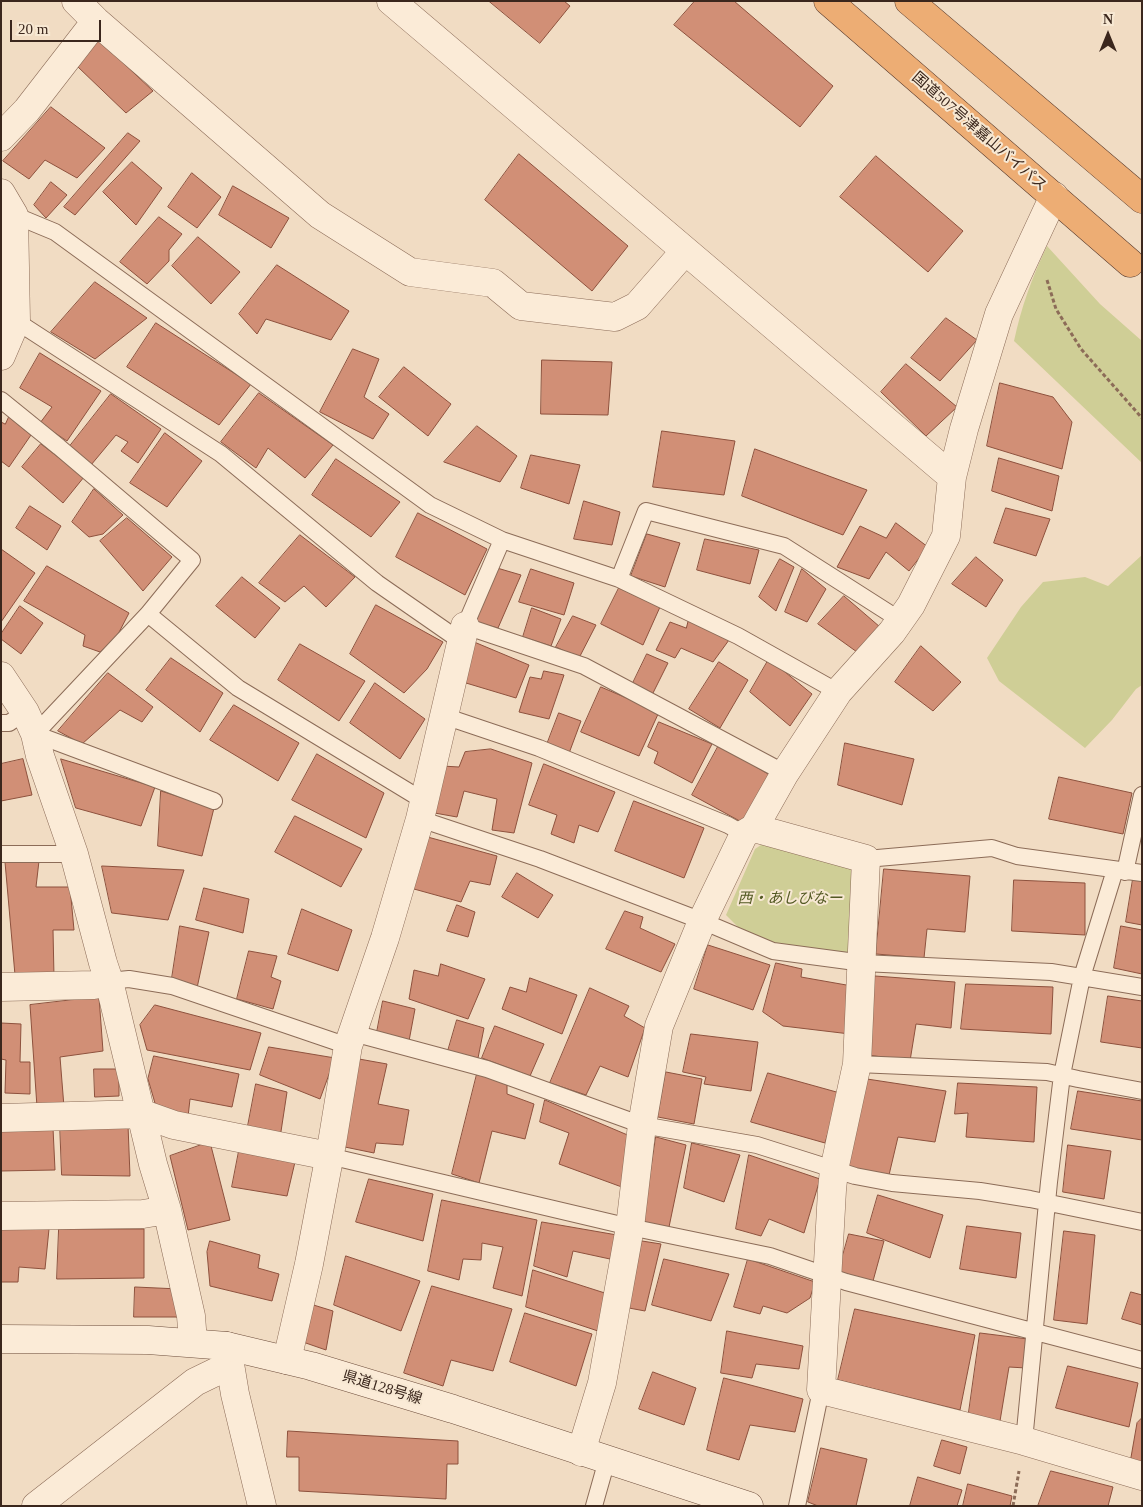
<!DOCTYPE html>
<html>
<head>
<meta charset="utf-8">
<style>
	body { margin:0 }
	#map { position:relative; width:1143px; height:1507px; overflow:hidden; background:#f1dcc3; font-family:"Times New Roman",serif }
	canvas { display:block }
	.frame { position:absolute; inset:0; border:2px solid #3b271d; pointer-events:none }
	.north { position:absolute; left:1083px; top:10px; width:50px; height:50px; -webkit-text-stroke:4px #f7e8d3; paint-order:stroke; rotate:0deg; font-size:14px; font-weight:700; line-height:20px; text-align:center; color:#3b271d }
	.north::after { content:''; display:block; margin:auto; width:18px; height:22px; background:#3b271d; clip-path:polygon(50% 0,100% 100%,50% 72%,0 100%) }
	.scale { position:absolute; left:10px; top:20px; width:91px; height:22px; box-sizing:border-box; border:2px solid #3b271d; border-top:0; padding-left:6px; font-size:15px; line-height:18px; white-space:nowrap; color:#3b271d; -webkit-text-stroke:4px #f7e8d3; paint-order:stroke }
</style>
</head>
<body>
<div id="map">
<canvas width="1143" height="1507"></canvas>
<div class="frame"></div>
<div class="north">N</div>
<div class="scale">20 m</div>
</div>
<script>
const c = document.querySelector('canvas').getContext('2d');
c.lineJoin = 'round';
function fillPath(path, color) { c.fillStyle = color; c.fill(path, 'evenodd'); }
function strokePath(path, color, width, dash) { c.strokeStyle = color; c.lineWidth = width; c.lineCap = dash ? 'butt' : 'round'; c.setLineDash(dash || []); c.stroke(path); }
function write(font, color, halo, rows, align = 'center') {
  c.font = font + ' "Times New Roman","Noto Sans JP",serif'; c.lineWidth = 4; c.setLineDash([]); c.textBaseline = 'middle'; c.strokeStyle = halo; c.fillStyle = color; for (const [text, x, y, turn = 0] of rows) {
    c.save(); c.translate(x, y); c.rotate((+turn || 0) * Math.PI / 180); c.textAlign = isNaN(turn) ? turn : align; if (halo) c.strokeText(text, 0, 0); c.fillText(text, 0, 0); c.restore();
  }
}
fillPath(new Path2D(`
	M1047,246L1100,304L1142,341V463L1014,341C1021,308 1032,277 1047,246Z
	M1142,555V685L1136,689L1112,720L1085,748L999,681L987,658L1021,607L1043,582L1085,577L1108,586Z
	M767,841L854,868L858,955L775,945L743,932L726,915L755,849Z`), '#cfce96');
const building = new Path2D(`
	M489,1H564L570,6L540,43Z
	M695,1H734L833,86L800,127L674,25Z
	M99,40L153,91L126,113L78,67Z
	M51,107L105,148L77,178L45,160L29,179L3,161Z
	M128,133L140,141L75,215L64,207Z
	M519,154L628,246L592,291L485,200Z
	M876,156L963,231L928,272L840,197Z
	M132,162L162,188L136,225L103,192Z
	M192,173L221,197L197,228L168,207Z
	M51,182L67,195L46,218L34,205Z
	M233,186L289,218L271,248L219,215Z
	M159,217L182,234L169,250V261L147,284L120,262Z
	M198,237L240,272L211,304L172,266Z
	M277,265L349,311L331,340L266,319L257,334L239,314Z
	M95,282L147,318L95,359L51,332Z
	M946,318L977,340L940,381L911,358Z
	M156,323L251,384L219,425L127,367Z
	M353,349L379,359L364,397L389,414L373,439L320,412Z
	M40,353L101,391L67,441L40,423L52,407L20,388Z
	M542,360L612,362L608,415L541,414Z
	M906,364L957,407L926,436L881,392Z
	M404,367L451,404L428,436L379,397Z
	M1000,383L1053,397L1072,422L1062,469L987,446Z
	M259,393L333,445L305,478L268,448L256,468L221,442Z
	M111,394L161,429L138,463L121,451L128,442L116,435L91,465L70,446Z
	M9,417L31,435L9,467L1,461V422L5,424Z
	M477,426L517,456L500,482L444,462Z
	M662,431L735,441L724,495L653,487Z
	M165,433L202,461L167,507L130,483Z
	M41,444L84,477L63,503L22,467Z
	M755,449L867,490L843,535L742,496Z
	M531,455L580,465L569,504L521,488Z
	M999,458L1059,476L1052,511L992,491Z
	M336,459L400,502L371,537L312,495Z
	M94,489L123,515L103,534L89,537L72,522Z
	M584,501L620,512L612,545L574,539Z
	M30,506L61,526L47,550L16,528Z
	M1006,508L1050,519L1036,556L994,543Z
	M418,513L487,549L465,595L396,557Z
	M127,518L172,557L143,591L100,541Z
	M896,523L928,547L909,571L886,552L869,579L837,567L860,526L886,538Z
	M647,534L680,543L665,587L631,576Z
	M300,535L355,577L326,607L304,586L285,602L259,583Z
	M705,539L759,550L750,584L697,570Z
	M1,549L35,573L1,622Z
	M976,557L1003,580L986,607L952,584Z
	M780,559L794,567L776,611L759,597Z
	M47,566L129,613L115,640L100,652L83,646L85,635L24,601Z
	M497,568L521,575L498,628L475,622Z
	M531,569L574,583L564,615L519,602Z
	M802,569L826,589L807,622L785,612Z
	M242,577L280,608L255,638L216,606Z
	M619,588L660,607L643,645L601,624Z
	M844,596L880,627L857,652L818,624Z
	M376,605L443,642L427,669L404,693L350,654Z
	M20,606L43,623L21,654L1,639V634Z
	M532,608L561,619L551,646L523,637Z
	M573,616L596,625L579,658L556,647Z
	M689,619L729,640L713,662L681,648L675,658L656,650L670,622L686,628Z
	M467,639L529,665L516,698L456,680Z
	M300,644L365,681L339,721L278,680Z
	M921,646L961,682L933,711L895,682Z
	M647,654L668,663L652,695L633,683Z
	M171,658L223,693L200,732L146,690Z
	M769,659L812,694L790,726L750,692Z
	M719,662L748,680L720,728L689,709Z
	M544,671L564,675L549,719L519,712L530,677L541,679Z
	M108,673L153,707L142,722L120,710L82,744L58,731Z
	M375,683L425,719L400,759L350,723Z
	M601,687L659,712L639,756L581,732Z
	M234,705L299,743L278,781L210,740Z
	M559,713L581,721L568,756L546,747Z
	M659,722L712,744L692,783L654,763L658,752L648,747Z
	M845,743L914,759L902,805L838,785Z
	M719,745L775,778L747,825L692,795Z
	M491,749L532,763L514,833L492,830L497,799L464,791L457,817L429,812L442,766L459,767L465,752Z
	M317,754L384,793L366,838L292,800Z
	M23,759L32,795L1,801V764Z
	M61,759L155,787L141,826L76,808Z
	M544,764L615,792L598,832L579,825L574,843L551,834L557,815L529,805Z
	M1059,777L1132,793L1123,834L1049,819Z
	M161,791L214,808L202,856L158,846Z
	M634,801L704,828L684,878L615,851Z
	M295,816L362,849L341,887L275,852Z
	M424,836L497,856L490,885L470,881L461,902L414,889Z
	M39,861L36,887H70L74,930H53L54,977L15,975L5,862Z
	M102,866L184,870L168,920L112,913Z
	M884,869L970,876L965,932L927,929L924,958L876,954Z
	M517,873L553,895L538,918L502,897Z
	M1133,879L1142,880V925L1126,922Z
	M1014,880L1085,883V935L1012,931Z
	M204,888L249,899L243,933L196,920Z
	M457,905L475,912L468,937L447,931Z
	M302,909L352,930L338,971L288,954Z
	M625,911L643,917L640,928L675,944L661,972L606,949Z
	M180,926L209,932L197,988L172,978Z
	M1121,926L1142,930V974L1114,968Z
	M708,945L770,965L753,1010L694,989Z
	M249,951L277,956L271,977L281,981L273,1009L237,999Z
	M776,963L802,969L801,977L852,986L850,1034L783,1026L763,1012Z
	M441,964L485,979L468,1019L409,999L414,970L438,976Z
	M875,976L955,982L951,1028L916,1024L910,1061L868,1055Z
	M530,978L577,995L562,1034L502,1009L510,987L526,992Z
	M966,984L1053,987L1051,1034L961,1029Z
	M590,988L629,1006L624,1016L645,1028L628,1077L600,1066L586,1095L550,1083Z
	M1108,996L1142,1001V1048L1101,1042Z
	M99,997L103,1051L60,1057L64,1107H37L30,1005Z
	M383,1001L415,1009L409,1041L377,1032Z
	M155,1005L261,1033L250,1070L147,1050L140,1025Z
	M457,1020L484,1028L478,1058L448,1051Z
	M1,1023L21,1024L20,1062H30V1094L5,1093L6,1060L1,1059Z
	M495,1026L544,1044L530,1076L482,1058Z
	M691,1034L758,1042L751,1091L704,1084L706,1077L683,1072Z
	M269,1047L335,1058L320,1099L260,1075Z
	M154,1056L239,1074L232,1107L190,1099L188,1117L157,1110L148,1079Z
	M359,1059L387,1064L378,1104L409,1110L403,1145L376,1143L374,1153L340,1146Z
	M94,1069H119V1096L95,1097Z
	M666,1072L702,1079L694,1124L658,1117Z
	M768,1073L840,1093L825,1143L751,1122Z
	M477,1074L507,1084V1094L534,1104L525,1139L492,1131L479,1183L452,1174Z
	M867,1079L946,1091L935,1142L898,1137L889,1175L847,1167Z
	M958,1083L1037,1087L1034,1142L966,1137L968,1113L955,1114Z
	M256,1084L287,1092L280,1138L247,1131Z
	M1078,1091L1142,1101V1140L1071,1129Z
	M545,1100L637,1139L630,1190L559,1164L569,1133L540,1122Z
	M60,1124L128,1125L130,1176L62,1175Z
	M1,1128H53L55,1170L1,1171Z
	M656,1137L686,1145L669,1227L643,1224Z
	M210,1142L230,1220L188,1230L170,1156Z
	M692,1143L740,1155L724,1202L684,1188Z
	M1068,1145L1111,1151L1104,1199L1063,1192Z
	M239,1151L295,1162L287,1196L232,1187Z
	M749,1155L820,1179L804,1233L769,1219L761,1236L736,1229Z
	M369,1179L433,1194L423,1241L356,1222Z
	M878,1195L943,1215L930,1258L867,1233Z
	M442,1200L537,1220L522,1296L493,1288L503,1247L482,1243L481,1260L463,1259L459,1280L428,1271Z
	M542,1222L617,1235L610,1259L573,1251L567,1277L534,1266Z
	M1,1223L49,1229L45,1269L19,1267L18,1282H1Z
	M967,1226L1021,1233L1016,1278L960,1269Z
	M59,1229H144V1278L57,1279Z
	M1064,1231L1095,1235L1087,1324L1054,1320Z
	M849,1234L884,1241L873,1281L838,1273Z
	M210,1241L260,1255L258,1268L279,1274L272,1301L210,1286L207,1252Z
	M642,1241L661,1244L645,1311L629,1308Z
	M346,1256L420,1281L401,1331L334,1305Z
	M664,1259L729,1274L711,1321L652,1305Z
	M748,1259L815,1282L810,1298L787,1313L763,1306L760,1314L734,1307Z
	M533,1270L611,1295L607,1334L526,1307Z
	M432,1286L512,1309L493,1371L451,1360L443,1386L404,1373Z
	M135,1287L179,1289L178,1317H134Z
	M1131,1292L1142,1295V1325L1122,1319Z
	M307,1303L333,1311L326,1350L300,1341Z
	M855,1309L975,1335L960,1410L838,1380Z
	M525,1313L592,1334L576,1386L510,1362Z
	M727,1331L803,1346L799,1369L756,1364L752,1378L721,1373Z
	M980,1333L1028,1339L1026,1368L1009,1367L1000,1421L968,1419Z
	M1068,1366L1138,1383L1129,1427L1056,1408Z
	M653,1372L696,1388L684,1425L639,1409Z
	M724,1378L803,1399L795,1432L750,1425L739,1460L707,1450Z
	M1142,1418V1464L1130,1463L1137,1423Z
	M288,1431L458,1441V1464H447L446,1499L299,1491V1457H287Z
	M942,1440L967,1447L960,1474L934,1466Z
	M821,1448L867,1459L856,1506H818L808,1502Z
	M1051,1471L1113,1487L1108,1506H1038Z
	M918,1477L962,1490L957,1506H910Z
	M968,1484L1012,1496L1010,1506H963Z`);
fillPath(building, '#d18f76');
strokePath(building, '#8d513d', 1);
const service = new Path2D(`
	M14,215L55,232L430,505L502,540L465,626L584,666L785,773
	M16,321L221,454L377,583L462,642
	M1,400L59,447L192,560L148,614L35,734L214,801
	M502,540L619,579L738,636L838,692
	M619,579L646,511L784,546L900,620
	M148,614L238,688L424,801
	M444,716L539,748L728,825L744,834
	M1,723H9L25,712
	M420,819L540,859L702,921L773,951L863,963L1051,972L1142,987
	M1,854H74
	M866,859L992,848L1017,856L1142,873
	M1125,872L1142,795
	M109,981L129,979L172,986L348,1046
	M353,1033L487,1069L642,1125L757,1145L855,1176L892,1183L980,1191L1030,1199L1142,1222
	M857,1064L1047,1072L1078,1079L1142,1091
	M329,1156L630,1227L770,1256L846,1282L1142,1360
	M1024,1441L1049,1182L1062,1075L1082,977L1115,870
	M594,1506L607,1460
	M797,1506L821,1390`);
const minor = new Path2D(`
	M76,1L96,21L320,215L410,272L493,283L521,306L615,317L637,306L685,251
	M391,1L952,477
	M1,137L27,110L96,21
	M1,193L14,215L16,321L1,356
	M1,676L25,712L35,734L40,756L74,854L103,963L109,981L153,1164L167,1210L191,1316L193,1342
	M754,828L866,859L857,1064L834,1170L832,1190L821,1390L1024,1441L1142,1476
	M1,987L94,985L109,981
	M1,1118L143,1114L174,1125L329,1156
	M1,1216L143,1214L167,1210
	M287,1360L309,1264L332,1143L348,1046L385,938L420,819L465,626
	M581,1452L602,1383L630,1227L642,1125L659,1026L702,921L744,834L754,828L785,773L838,692L892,632L911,605L946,536L952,477L964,429L999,314L1054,196
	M36,1506L195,1382L230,1365`);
const tertiary = new Path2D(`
	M227,1346L235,1394L262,1506`);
const secondary = new Path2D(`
	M1,1339L148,1340L227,1346L311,1366L453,1409L749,1506`);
const trunk = new Path2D(`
	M828,1L1130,263
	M909,1L1142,199`);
strokePath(service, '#8c6c58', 18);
strokePath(minor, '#8c6c58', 29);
strokePath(tertiary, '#8c6c58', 29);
strokePath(secondary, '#6e4e3c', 29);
strokePath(trunk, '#593b2d', 29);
strokePath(new Path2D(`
	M1047,280L1056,309L1081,349L1142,418
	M1013,1506L1019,1471`), '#8c6c58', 3, [4, 2.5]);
strokePath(service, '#fbebd7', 16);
strokePath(minor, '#fbebd7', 28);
strokePath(tertiary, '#fbebd7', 28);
strokePath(secondary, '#fbebd7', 28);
strokePath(trunk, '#edad74', 28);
write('15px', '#3b271d', '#f7e8d3', [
	["国道507号津嘉山バイパス",979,132,41],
	["県道128号線",382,1388,17]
]);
write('italic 15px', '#535923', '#f7e8d3', [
	["西・あしびなー",790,899]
]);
</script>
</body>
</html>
